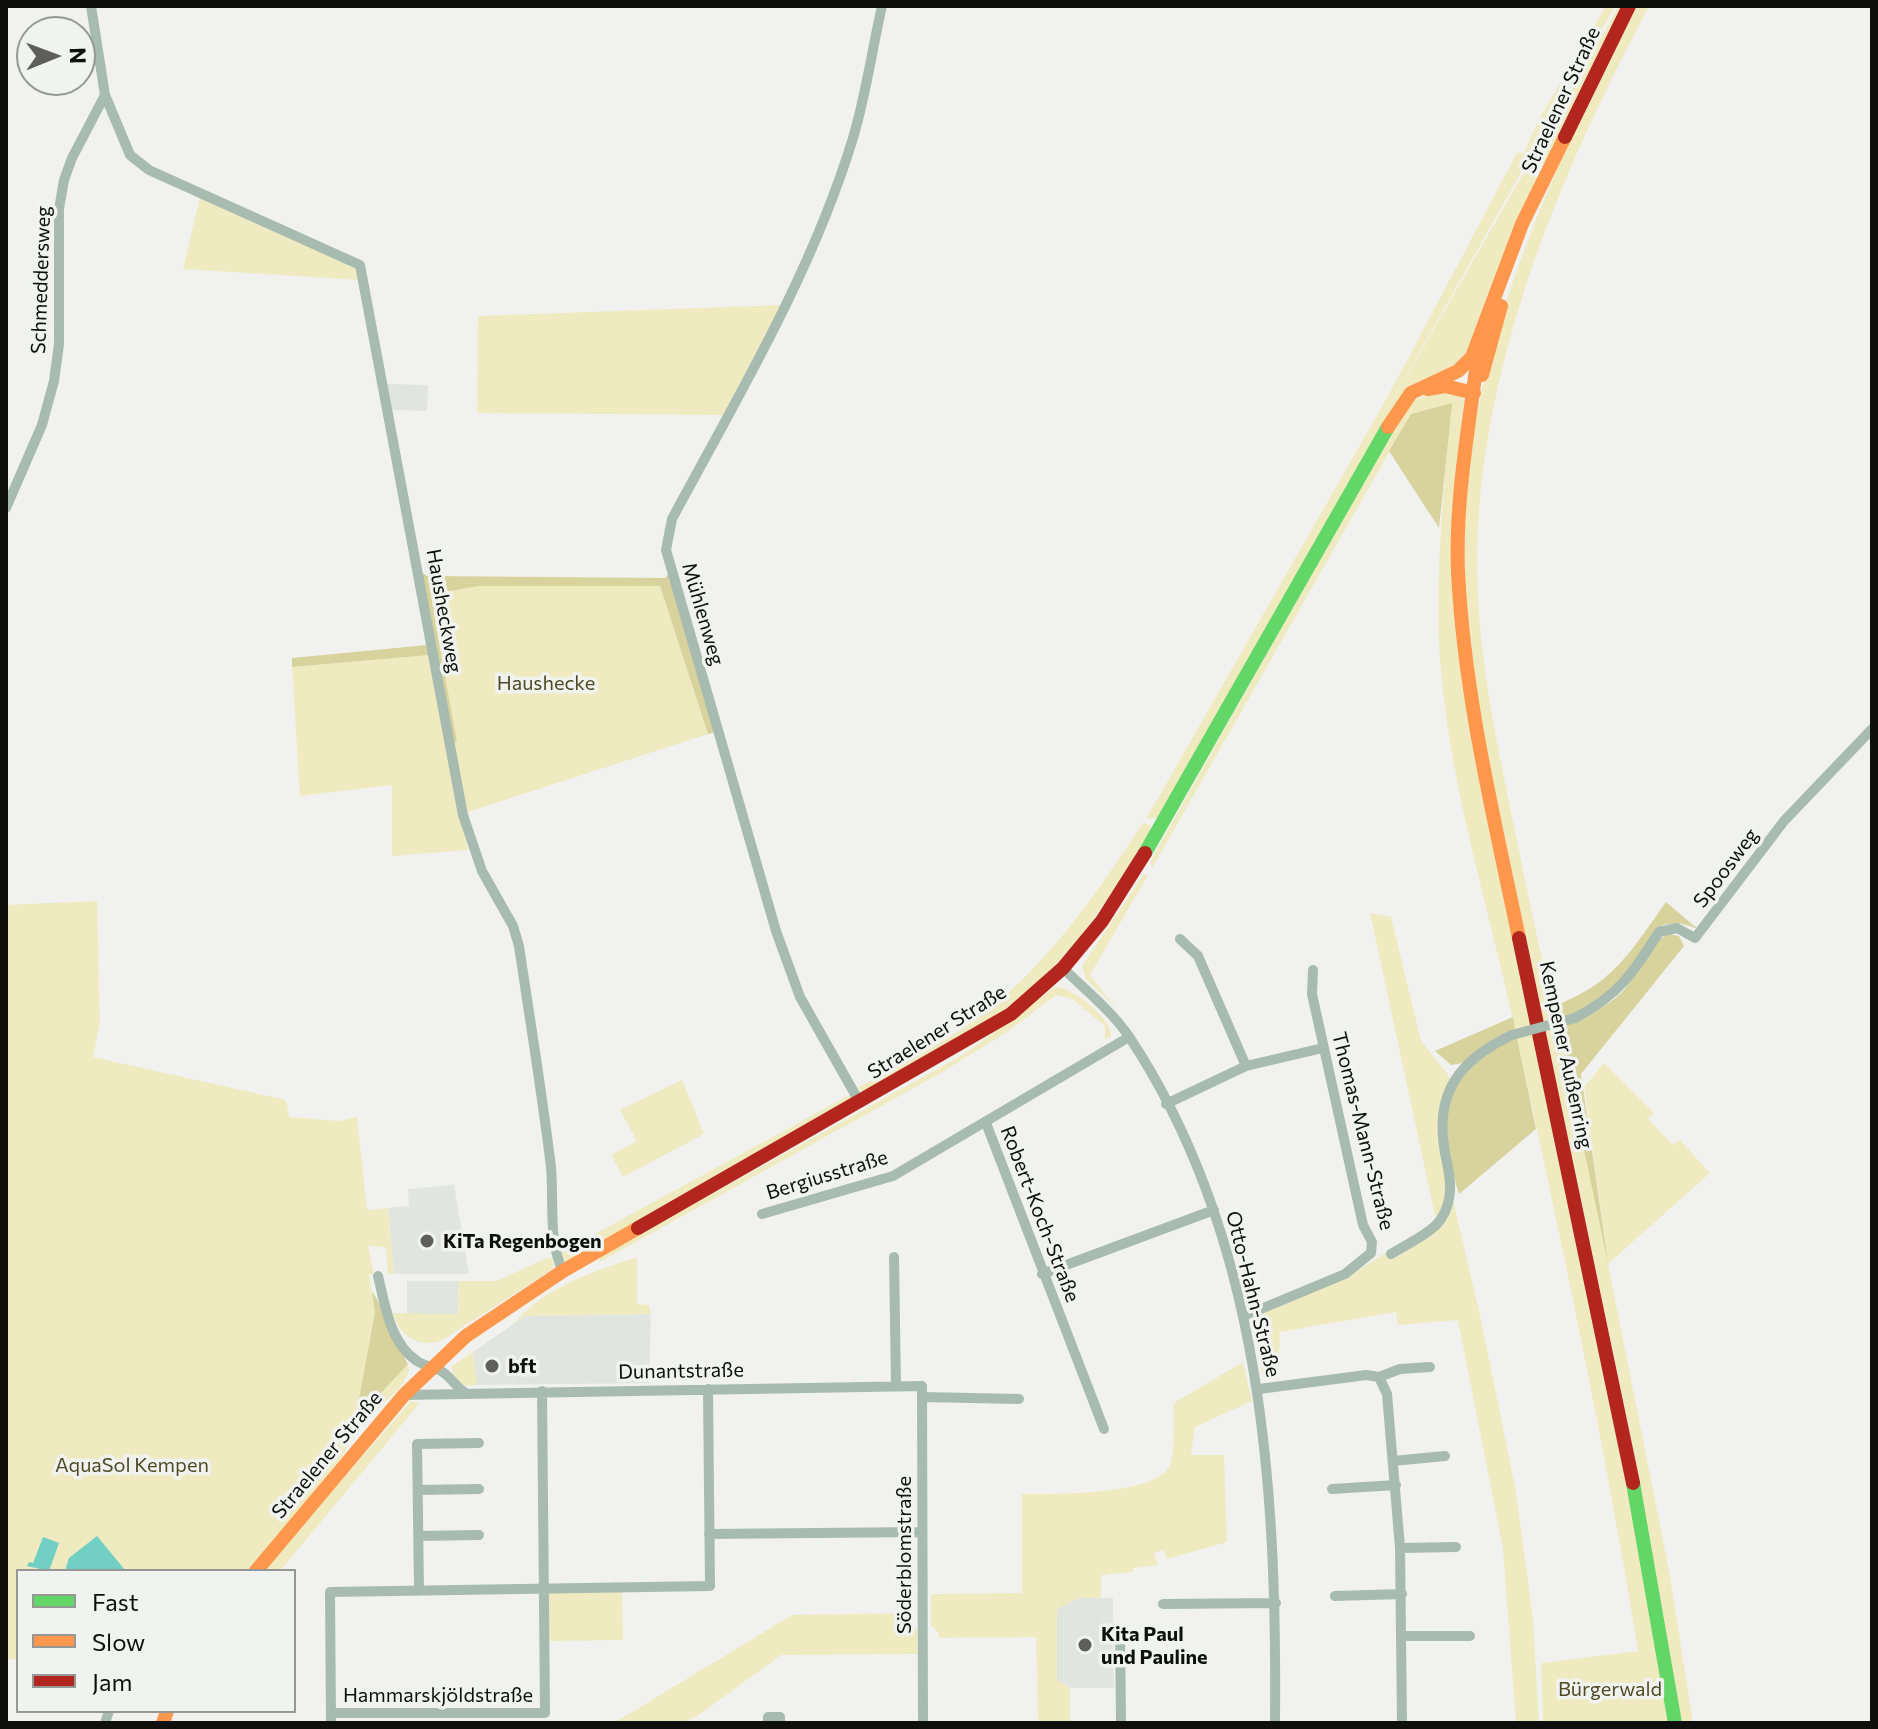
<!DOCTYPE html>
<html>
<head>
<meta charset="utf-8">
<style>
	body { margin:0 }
	#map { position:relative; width:1878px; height:1729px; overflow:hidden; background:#f1f2f0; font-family:Commissioner,sans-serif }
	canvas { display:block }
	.frame { position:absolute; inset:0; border:8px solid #0f100e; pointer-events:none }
	.legend { position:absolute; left:16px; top:1569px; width:280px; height:144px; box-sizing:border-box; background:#f0f3ef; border:2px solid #969895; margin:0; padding:10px 14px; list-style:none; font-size:24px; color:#0f100e }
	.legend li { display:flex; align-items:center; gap:16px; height:40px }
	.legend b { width:40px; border:2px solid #969895 }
	.north { position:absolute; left:16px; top:16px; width:80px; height:80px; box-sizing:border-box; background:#f0f3ef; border:2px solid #969895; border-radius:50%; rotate:89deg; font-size:22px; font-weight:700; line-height:32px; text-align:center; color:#0f100e }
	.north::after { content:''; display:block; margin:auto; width:28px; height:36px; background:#5e5f5d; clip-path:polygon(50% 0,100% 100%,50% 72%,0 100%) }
</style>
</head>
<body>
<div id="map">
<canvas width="1878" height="1729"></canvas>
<div class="frame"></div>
<ul class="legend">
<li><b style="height:10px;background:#63d668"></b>Fast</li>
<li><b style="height:10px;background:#ff974d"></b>Slow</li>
<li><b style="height:10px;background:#b3261e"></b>Jam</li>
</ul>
<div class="north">N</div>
</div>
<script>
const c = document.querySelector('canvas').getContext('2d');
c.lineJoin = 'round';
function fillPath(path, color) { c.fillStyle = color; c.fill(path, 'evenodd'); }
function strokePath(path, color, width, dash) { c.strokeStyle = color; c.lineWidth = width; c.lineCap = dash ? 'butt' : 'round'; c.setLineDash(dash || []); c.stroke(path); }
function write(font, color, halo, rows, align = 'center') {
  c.font = font + ' Commissioner,sans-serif'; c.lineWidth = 7; c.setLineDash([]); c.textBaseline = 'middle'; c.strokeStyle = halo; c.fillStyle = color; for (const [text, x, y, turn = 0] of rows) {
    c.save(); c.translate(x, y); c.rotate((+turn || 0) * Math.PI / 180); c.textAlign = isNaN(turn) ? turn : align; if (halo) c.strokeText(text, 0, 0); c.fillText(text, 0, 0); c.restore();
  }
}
fillPath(new Path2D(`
	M385,384L428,385L427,411L390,410Z
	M454,1185L469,1274H394L388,1208L409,1206L408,1189Z
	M407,1281H459L458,1314H407Z
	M651,1314L649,1383L477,1385L474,1382L473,1352L525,1316Z
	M1079,1598H1113L1114,1688H1070L1057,1680L1056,1609Z`), '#e0e6df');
fillPath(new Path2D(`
	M1606,6H1615L1374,433L1526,169L1539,179L1462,364L1419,381L1161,817L1146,819L1388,396L1517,153H1524L1539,119Z
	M1619,6H1624L1546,164L1531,162Z
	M1634,6H1649C1565,165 1494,330 1479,511C1470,620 1493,725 1515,831C1543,970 1576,1109 1606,1248L1584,1087L1604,1063L1654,1113L1648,1119L1673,1145L1680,1140L1710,1173L1608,1264L1670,1576L1693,1723H1680L1628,1423L1478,709C1471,656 1464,605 1464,552C1464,352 1549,181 1634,6Z
	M200,197L358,267L360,280L183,269Z
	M781,305L723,415L477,413L478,316Z
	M1435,390L1463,397L1464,402L1452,512V567L1644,1561L1670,1723H1543L1541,1663L1638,1651C1604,1439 1559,1229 1513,1020C1486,897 1446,772 1439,645C1436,565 1444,484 1451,404L1411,414L1152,868L1150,862L1395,426L1412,402Z
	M479,586H660L708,734L465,813L452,744L457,741L433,615L448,609L444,592Z
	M429,655L468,850L392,856V785L300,796L292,667Z
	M1143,823L1149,824L1151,832C1109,900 1065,968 999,1015C958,1045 911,1069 867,1095L857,1088C897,1066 941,1045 978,1018C1047,966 1096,894 1143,823Z
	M1143,875H1148L1090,975L1115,1007L1086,979L1082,966Z
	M97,901L100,1022L93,1057L286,1100L289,1117L339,1121L357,1117L367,1210L388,1208L394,1274H388L386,1247L368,1246L374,1274H369L375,1312L356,1420L408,1364L409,1371L403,1384L361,1427L340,1459L249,1571H18V1659L6,1660V905Z
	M1370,913L1391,917L1421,1041L1449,1076L1453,1200L1480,1315L1516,1492L1533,1619L1539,1723H1516L1503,1549L1458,1320L1398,1325L1396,1312L1280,1332L1278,1379L1271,1380L1262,1374L1254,1315L1348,1277L1436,1220Z
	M1055,987C1072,986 1113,1020 1111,1036L1105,1040V1026L1072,999L1056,995L1007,1032L939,1074L598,1263L602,1255L966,1053Z
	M682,1080L704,1134L623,1177L611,1155L637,1141L620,1110Z
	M853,1093V1102L566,1262L558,1254Z
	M637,1257V1304L649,1305L651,1314L525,1316L514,1324C543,1287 593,1272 637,1257Z
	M546,1258L553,1260V1269L439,1342C413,1346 402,1336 392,1313L458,1314L459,1281H497Z
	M473,1352L477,1385L462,1386L453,1375L452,1366Z
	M1243,1362L1252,1401L1195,1427L1191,1455H1224L1227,1542L1167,1559L1164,1550L1154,1553L1158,1565L1133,1568V1572L1101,1575V1598H1079L1057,1609V1680L1070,1688V1723L1038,1722L1036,1637L939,1638L938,1632L931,1626V1597L933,1594L1022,1593V1494C1051,1494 1157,1496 1170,1465C1175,1452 1173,1418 1174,1403Z
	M411,1401L419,1404L280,1571H262Z
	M622,1589L623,1640L548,1641L547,1593Z
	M910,1613V1626L917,1629L918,1654L781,1655L696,1717L681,1723H614L792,1615Z`), '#efeac0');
fillPath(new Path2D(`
	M1452,403V404L1439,528L1389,451L1411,414Z
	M420,571L427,576L665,578L669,573L715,732L708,734L660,586H479L444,592L449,609L434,615L457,742L452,744Z
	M427,645L429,655L292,667V658Z
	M1666,902L1698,929L1680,923L1663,925L1616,988L1579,1012L1557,1020L1553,1006C1613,985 1631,951 1666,902Z
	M1669,934L1679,936L1684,946L1581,1074L1608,1263L1558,1027C1582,1018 1604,1010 1623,991C1639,975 1648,942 1669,934Z
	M1513,1017L1515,1029L1463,1063L1451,1065L1435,1051Z
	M1517,1038L1536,1129L1459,1194C1445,1147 1436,1095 1478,1058C1488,1049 1505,1044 1517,1038Z
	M372,1292C378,1296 400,1350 408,1364L355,1421L375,1312Z`), '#d8d29d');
fillPath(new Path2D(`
	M97,1536L125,1570L65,1571L69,1558Z
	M43,1537L59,1543L49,1571L27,1566L29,1562L33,1563Z`), '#71d0c3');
strokePath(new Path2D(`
	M105,95L130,155L149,170L360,265L463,815L482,871L513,926L519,946C530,1020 542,1093 551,1167C554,1201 548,1242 563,1271
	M6,508L42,425L54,381L59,344V209L64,180L72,158L105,95L91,6
	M1180,939L1198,956L1246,1066
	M1063,968C1085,990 1113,1012 1130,1038C1263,1240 1277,1489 1275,1723
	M1575,1018C1619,995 1633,973 1659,932L1677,928L1695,938L1784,821L1872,729
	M860,1103L800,997L776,931L666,550L672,519C738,396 812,273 853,138C866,95 872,50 882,6
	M1166,1104L1246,1066L1323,1048
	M986,1123L1104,1429
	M762,1214L893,1176L1129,1037
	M1391,1254C1405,1245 1432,1233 1441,1219C1455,1197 1450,1176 1445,1153C1434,1093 1459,1060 1512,1035
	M894,1257L896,1386
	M1042,1274L1214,1210
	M378,1276C385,1305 390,1343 417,1361C424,1366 434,1367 441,1371C450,1376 455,1386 464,1392
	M1244,1316L1345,1274L1371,1253L1372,1242L1363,1225L1312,994L1313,970
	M1379,1377L1400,1369L1430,1367
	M1259,1389L1366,1375L1379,1377L1387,1394L1400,1548L1402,1723
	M404,1395L922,1386L923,1723
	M922,1397L1019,1399
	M1393,1461L1445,1456
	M1332,1489L1396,1485
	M418,1490L479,1489
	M709,1534L922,1532
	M419,1536L479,1535
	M1400,1548L1456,1547
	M419,1590L417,1444L479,1443
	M1335,1596L1402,1594
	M1163,1604L1276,1603
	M1120,1629L1121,1723
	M1402,1636H1470
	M331,1713H545L542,1391
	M105,1723L109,1711
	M331,1723L330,1592L710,1586L708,1389
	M768,1723V1717H780V1723`), '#a7bbb1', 10);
strokePath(new Path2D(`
	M1145,853L1388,427
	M1633,1483L1675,1723`), '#63d668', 14);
strokePath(new Path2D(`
	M1478,354C1469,426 1455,500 1458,572C1464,695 1494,818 1519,938
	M1482,375L1501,306
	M1428,389L1445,386L1474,393
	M1388,427L1411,393L1458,371L1472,357L1522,224L1565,137
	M256,1571L404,1395L466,1336L563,1271L638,1228
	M163,1723L167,1711`), '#ff974d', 14);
strokePath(new Path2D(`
	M1565,137L1629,6
	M1519,938L1633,1483
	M638,1228L1011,1014L1063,968L1102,921L1145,853`), '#b3261e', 14);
strokePath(new Path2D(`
	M1512,1035L1575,1018`), '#a7bbb1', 10);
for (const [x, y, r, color] of [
	[427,1241,8,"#5e5f5d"],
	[492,1366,8,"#5e5f5d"],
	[1085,1645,8,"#5e5f5d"]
]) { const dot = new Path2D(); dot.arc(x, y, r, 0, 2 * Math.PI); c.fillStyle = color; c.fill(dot); strokePath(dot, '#f0f3ef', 3); }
write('20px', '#0f100e', '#f0f3ef', [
	["Straelener Straße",1561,100,-65],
	["Schmeddersweg",41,280,-88],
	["Hausheckweg",444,611,80],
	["Mühlenweg",703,614,74],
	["Spoosweg",1726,868,-53],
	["Straelener Straße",937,1032,-32],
	["Kempener Außenring",1566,1055,78],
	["Thomas-Mann-Straße",1363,1131,76],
	["Bergiusstraße",827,1175,-17],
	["Robert-Koch-Straße",1040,1214,69],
	["Otto-Hahn-Straße",1253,1294,76],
	["Dunantstraße",681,1371,-1],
	["Straelener Straße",327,1455,-50],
	["Söderblomstraße",904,1555,-90],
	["Hammarskjöldstraße",438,1695]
]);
write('20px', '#504b24', '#f0f3ef', [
	["Haushecke",546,683],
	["AquaSol Kempen",132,1465],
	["Bürgerwald",1610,1689]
]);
write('bold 20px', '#0f100e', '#f0f3ef', [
	["KiTa Regenbogen",443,1241],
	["bft",508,1366],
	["Kita Paul",1101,1634],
	["und Pauline",1101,1657]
], 'left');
</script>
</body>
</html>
